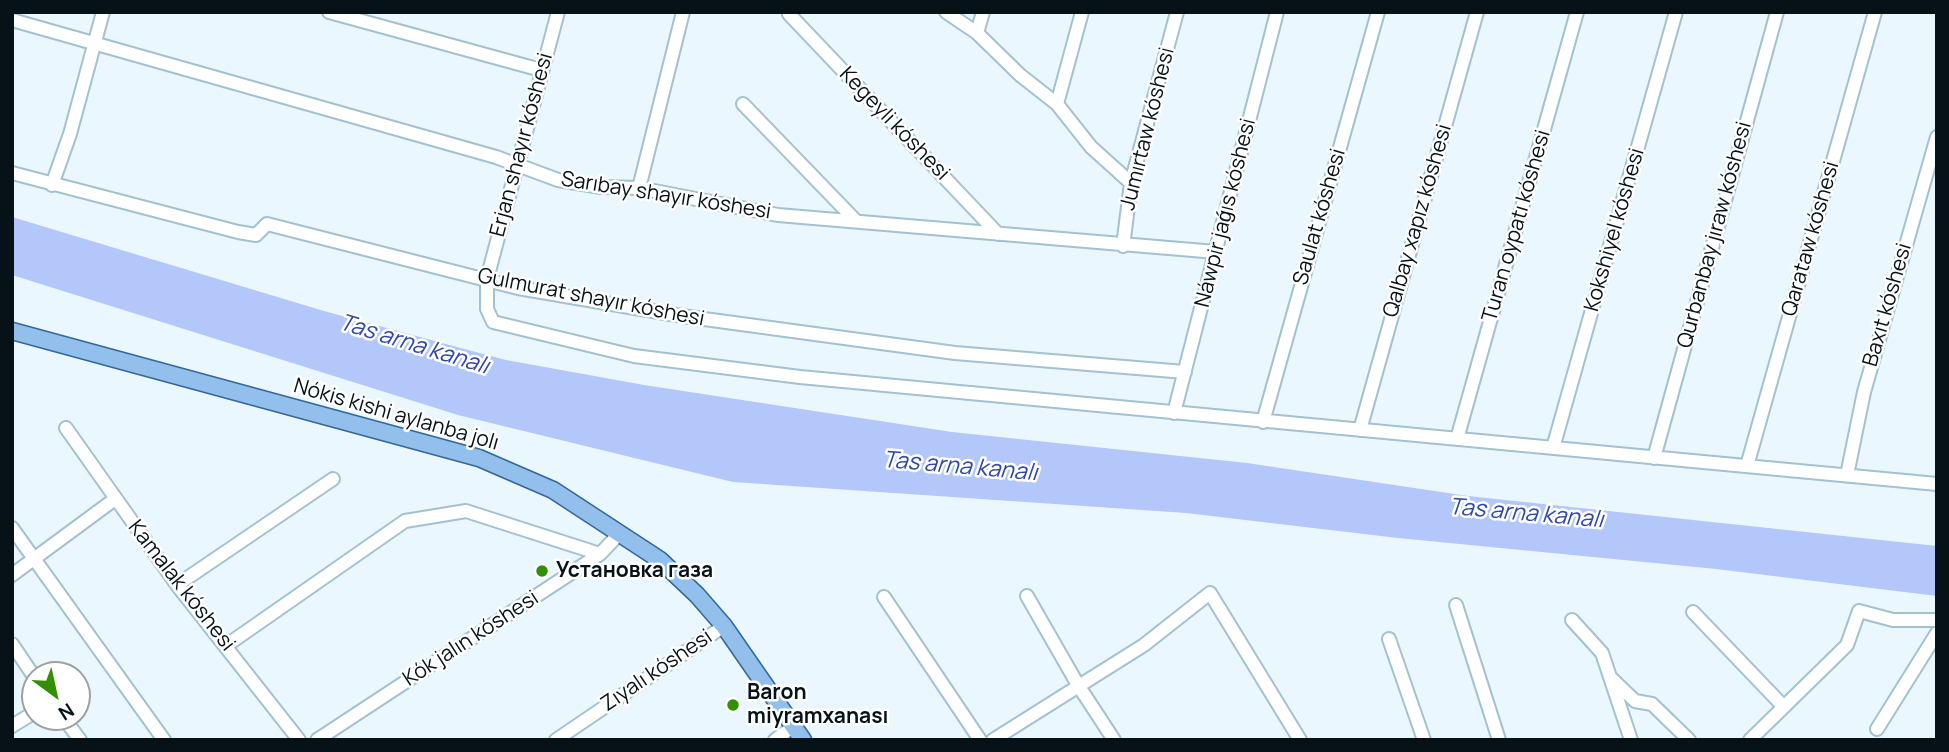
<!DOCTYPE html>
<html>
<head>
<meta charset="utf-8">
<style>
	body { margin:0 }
	#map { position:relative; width:1949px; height:752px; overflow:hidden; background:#ebf7fe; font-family:Manrope,sans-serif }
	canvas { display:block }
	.frame { position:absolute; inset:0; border:14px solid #071218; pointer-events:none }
	.north { position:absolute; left:21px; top:661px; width:70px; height:70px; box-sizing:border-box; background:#fff; border:2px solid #9ca0a3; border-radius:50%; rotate:147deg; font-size:19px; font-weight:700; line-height:28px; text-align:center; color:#071218 }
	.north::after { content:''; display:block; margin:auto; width:24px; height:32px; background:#328f02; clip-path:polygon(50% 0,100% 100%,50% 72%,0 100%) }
</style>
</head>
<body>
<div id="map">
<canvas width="1949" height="752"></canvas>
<div class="frame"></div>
<div class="north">N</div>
</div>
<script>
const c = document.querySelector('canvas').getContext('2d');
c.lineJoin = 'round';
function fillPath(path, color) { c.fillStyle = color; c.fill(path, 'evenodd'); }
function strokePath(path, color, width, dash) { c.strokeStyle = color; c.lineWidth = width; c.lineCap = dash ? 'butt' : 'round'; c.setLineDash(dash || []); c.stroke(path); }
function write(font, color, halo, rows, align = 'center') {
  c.font = font + ' Manrope,sans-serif'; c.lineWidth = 5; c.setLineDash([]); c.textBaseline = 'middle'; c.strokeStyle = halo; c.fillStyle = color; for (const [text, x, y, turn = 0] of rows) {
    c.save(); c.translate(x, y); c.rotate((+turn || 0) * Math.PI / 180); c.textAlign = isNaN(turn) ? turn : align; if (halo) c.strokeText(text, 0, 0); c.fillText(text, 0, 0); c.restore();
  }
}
fillPath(new Path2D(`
	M12,217L324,311L453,346L506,360L644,385L952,432L1247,463L1468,496L1937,546V596L1716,569L1398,538L1186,513L733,482L458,415L12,275Z`), '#b3c7fb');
const minor = new Path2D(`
	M329,12L541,70
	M558,12L487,279V309L493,322L634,356L800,377L1937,484
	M790,12L789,14L998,234
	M946,12L977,33L1020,75L1057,104L1091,147L1131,183
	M12,20L496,157L558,180L601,187L639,188L778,215L1216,252
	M977,33L983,12
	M743,104L856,221
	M1057,104L1082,12
	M12,173L238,232L256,235L267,224L518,288L682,316L955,353L1185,372
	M52,185L70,134L103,12
	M639,188L683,12
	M1123,246L1131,183L1177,12
	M1174,413L1277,12
	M1263,422L1378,12
	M66,428L177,585L299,740
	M1360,430L1477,12
	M1457,439L1577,12
	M1553,448L1676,12
	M1654,458L1777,12
	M1747,466L1875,12
	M1847,475L1864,392L1937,137
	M12,528L164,740
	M12,575L115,499
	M177,585L333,479
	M1027,596L1078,685L1114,740
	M884,597L980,740
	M1456,605L1499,740
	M1693,612L1784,707
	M1572,620L1602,653L1610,677L1635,701L1652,704L1689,740
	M1389,639L1424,740
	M12,644L35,678
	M227,645L405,521L466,511L600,554
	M1611,680L1631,740
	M63,717L80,740
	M12,726L35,712
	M1877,729L1937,633
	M317,740L600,554L620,533
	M556,740L724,626
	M775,740L794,726
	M993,740L1144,645L1210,593L1300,740
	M1750,740L1847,645L1859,611L1893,620H1937`);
const major = new Path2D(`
	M12,331L479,458L553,490L660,560L697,595L724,626L803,740`);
strokePath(minor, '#a3c1d1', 16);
strokePath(major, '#336799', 19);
strokePath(minor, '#fff', 12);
strokePath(major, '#92bfec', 16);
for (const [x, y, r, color] of [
	[542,571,7,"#328f02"],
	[733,705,7,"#328f02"]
]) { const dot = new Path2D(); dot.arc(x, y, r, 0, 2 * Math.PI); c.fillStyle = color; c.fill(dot); strokePath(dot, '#fff', 2.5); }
write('21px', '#071218', '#fff', [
	["Kegeyli kóshesi",894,124,46],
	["Jumırtaw kóshesi",1148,129,-76],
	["Erjan shayır kóshesi",522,145,-75],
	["Sarıbay shayır kóshesi",666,196,9],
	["Náwpir jaǵıs kóshesi",1226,213,-76],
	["Saulat kóshesi",1320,217,-74],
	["Qalbay xapız kóshesi",1418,221,-74],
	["Turan oypatı kóshesi",1517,226,-74],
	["Kokshiyel kóshesi",1615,230,-74],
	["Qurbanbay jıraw kóshesi",1715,235,-75],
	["Qarataw kóshesi",1811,239,-74],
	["Gulmurat shayır kóshesi",591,298,11],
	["Baxıt kóshesi",1888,305,-74],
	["Nókis kishi aylanba jolı",396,415,16],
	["Kamalak kóshesi",181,586,52],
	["Kók jalın kóshesi",471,639,-33],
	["Zıyalı kóshesi",657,671,-34]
]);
write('bold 21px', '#071218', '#fff', [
	["Установка газа",556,571],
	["Baron",747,693],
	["miyramxanası",747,717]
], 'left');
write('italic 23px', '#3048a9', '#fff', [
	["Tas arna kanalı",414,345,17],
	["Tas arna kanalı",960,467,5],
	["Tas arna kanalı",1526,514,5]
]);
</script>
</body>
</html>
